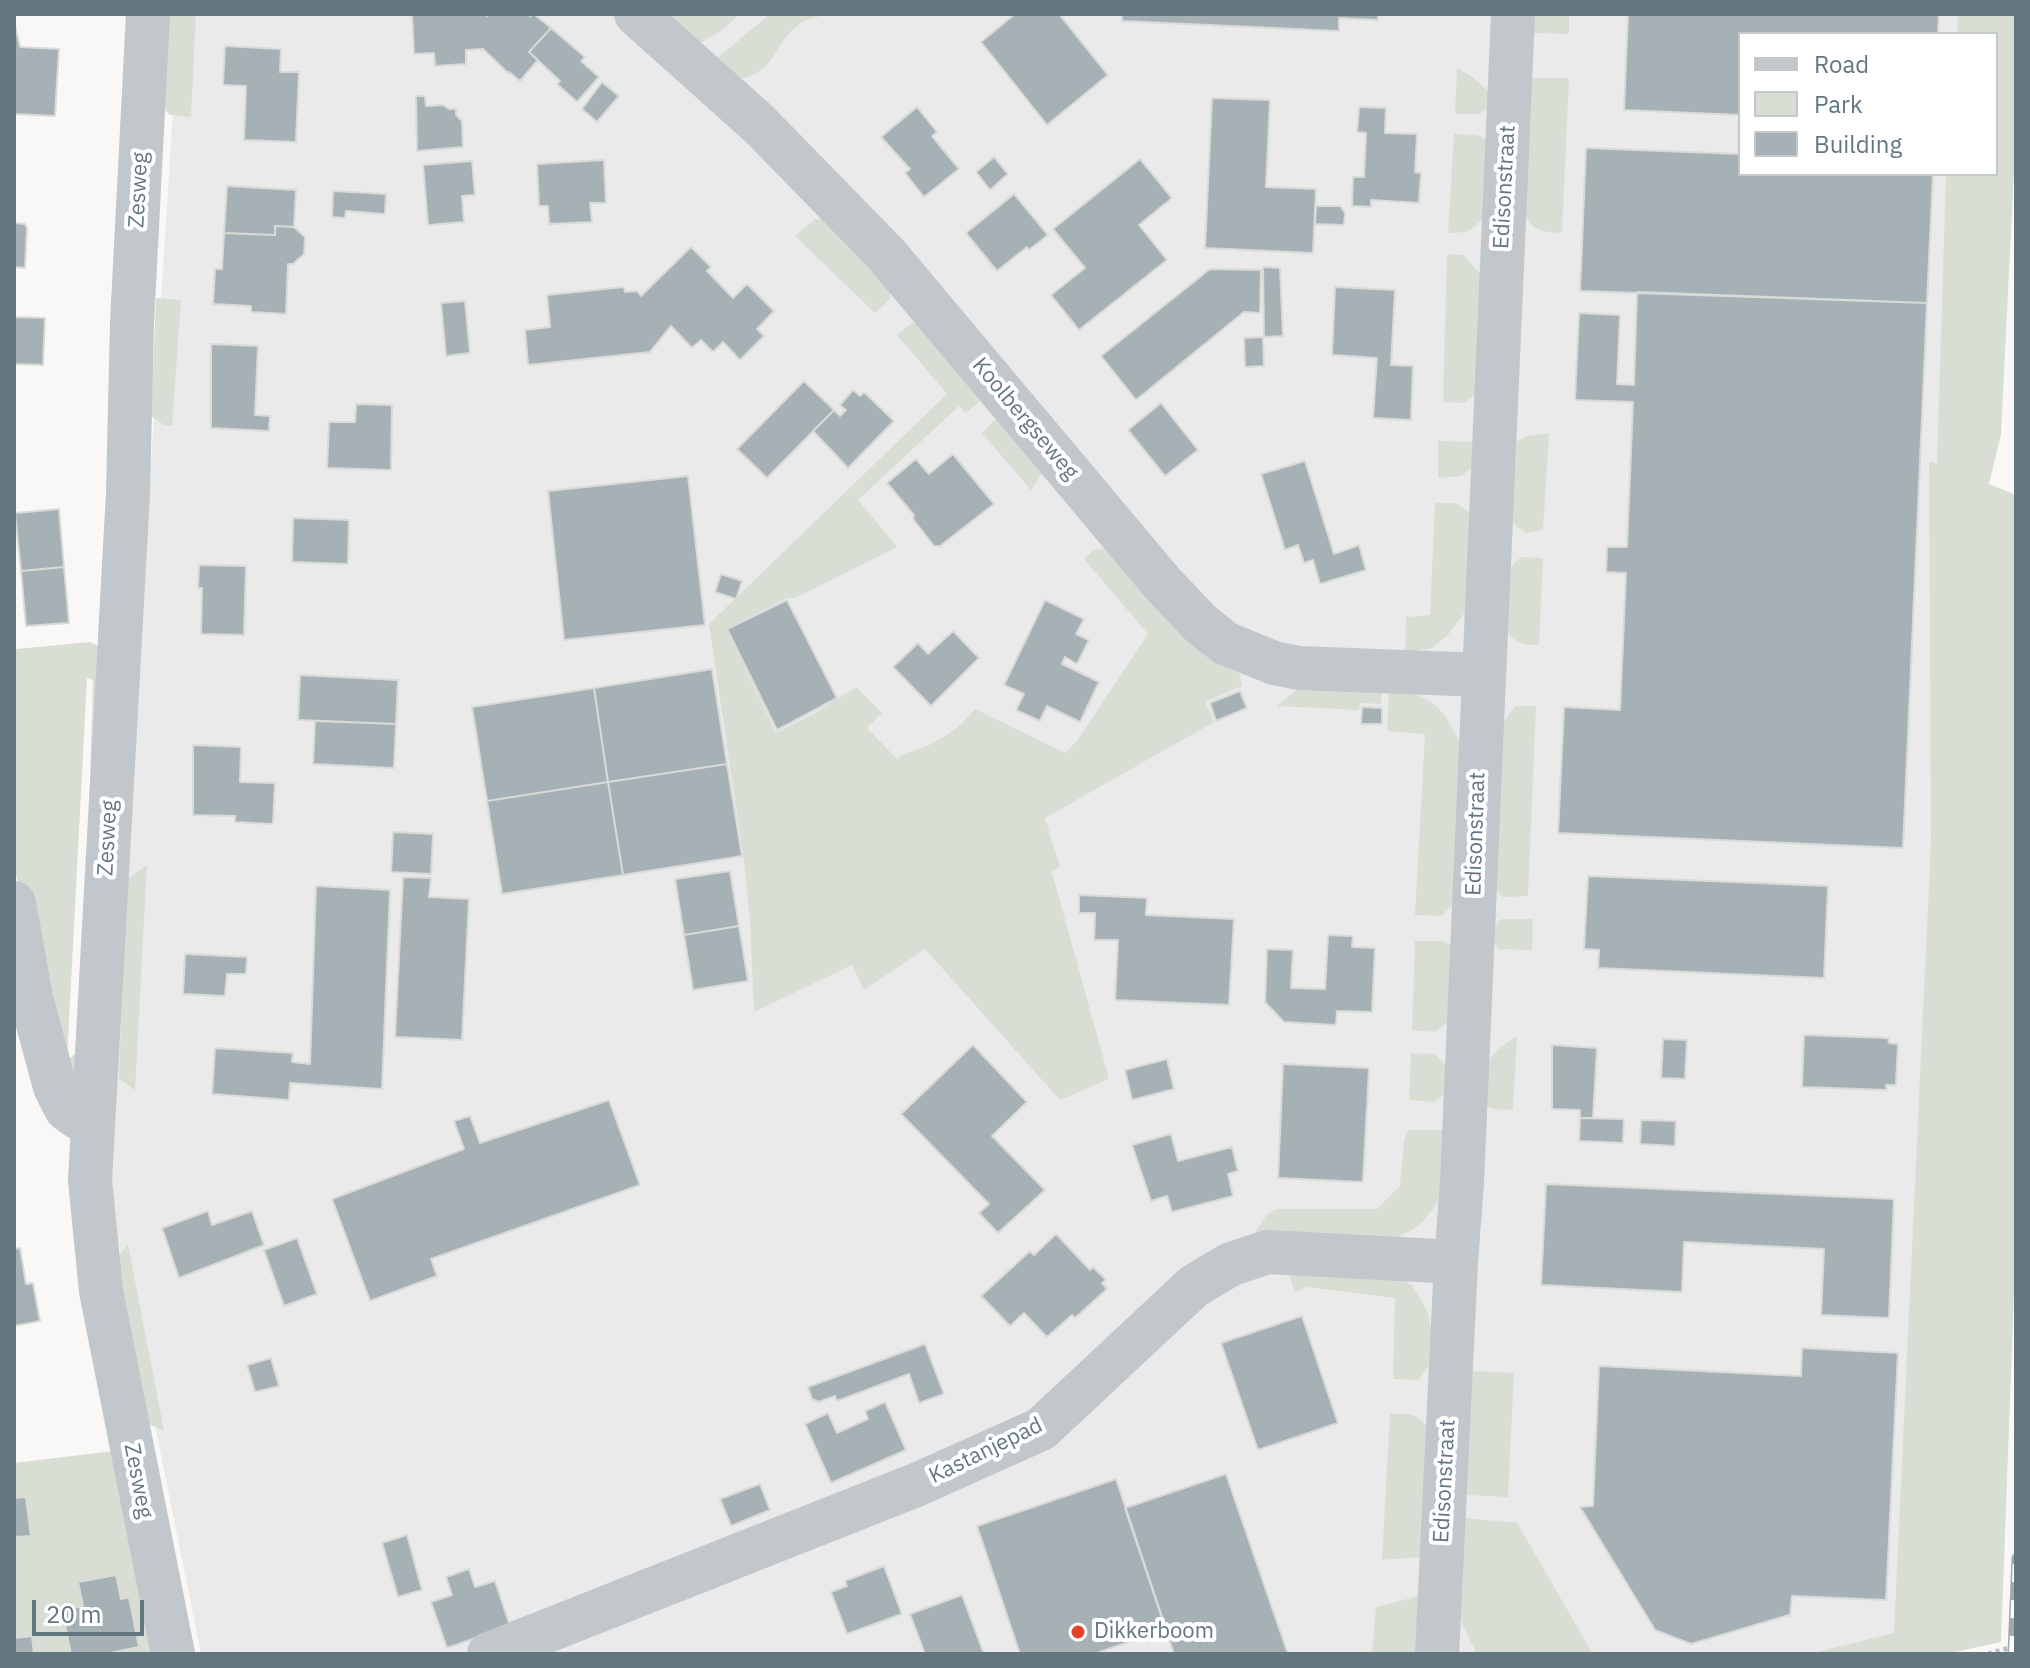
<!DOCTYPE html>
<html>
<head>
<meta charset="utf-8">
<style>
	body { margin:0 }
	#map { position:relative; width:2030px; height:1668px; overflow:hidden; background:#f9f8f6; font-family:"IBM Plex Sans",sans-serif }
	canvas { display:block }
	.frame { position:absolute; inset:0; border:16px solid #637781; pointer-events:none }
	.legend { position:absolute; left:1738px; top:32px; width:260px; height:144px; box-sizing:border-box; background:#fff; border:2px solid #c1c9cd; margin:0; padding:10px 14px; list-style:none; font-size:24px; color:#637781 }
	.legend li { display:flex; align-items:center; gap:16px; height:40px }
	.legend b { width:40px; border:2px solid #c1c9cd }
	.scale { position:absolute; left:32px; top:1600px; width:112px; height:36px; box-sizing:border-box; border:4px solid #637781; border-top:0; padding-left:10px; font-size:24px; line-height:28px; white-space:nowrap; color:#637781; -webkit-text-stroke:6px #fff; paint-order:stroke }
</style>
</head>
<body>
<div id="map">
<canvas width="2030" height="1668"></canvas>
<div class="frame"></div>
<ul class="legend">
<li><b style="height:10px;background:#c1c7ca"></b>Road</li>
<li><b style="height:22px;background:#d9ded5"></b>Park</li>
<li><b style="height:22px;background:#a6b1b5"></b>Building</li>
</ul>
<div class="scale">20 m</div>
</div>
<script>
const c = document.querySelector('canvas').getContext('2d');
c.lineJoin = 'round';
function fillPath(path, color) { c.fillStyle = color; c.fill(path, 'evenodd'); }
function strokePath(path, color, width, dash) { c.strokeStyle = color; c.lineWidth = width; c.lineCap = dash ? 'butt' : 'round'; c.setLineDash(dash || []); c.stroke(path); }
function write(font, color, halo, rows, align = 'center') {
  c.font = font + ' "IBM Plex Sans",sans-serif'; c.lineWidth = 8; c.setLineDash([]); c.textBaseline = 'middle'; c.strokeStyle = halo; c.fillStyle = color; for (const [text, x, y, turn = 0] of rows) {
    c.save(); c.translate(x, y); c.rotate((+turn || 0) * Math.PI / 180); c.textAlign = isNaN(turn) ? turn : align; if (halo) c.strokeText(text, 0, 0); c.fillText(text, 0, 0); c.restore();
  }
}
fillPath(new Path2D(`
	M179,14H1989L1988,34H1740V174H1982L1912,1654H201L106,1182Z`), '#e9eae9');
fillPath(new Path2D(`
	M168,14H196L191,117L170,115L163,108Z
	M666,14H740L722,30L699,44Z
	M770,14H828C819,17 806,18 798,25C773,44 777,72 739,79L715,60Z
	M1532,14H1569V34L1532,33Z
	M1958,14H2016V130L2001,434L1989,484L2016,495V1240L2001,1642L1946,1654H1810L1894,1633L1931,842L1929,461L1937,464L1946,175L1996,174V34H1957Z
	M1457,68L1471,76L1489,92L1488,109L1478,114H1455Z
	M1528,78H1569L1562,233C1540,232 1533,231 1523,211Z
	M1454,134L1477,135L1488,140L1486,217L1467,232L1448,233Z
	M815,219L827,220L890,289V299L875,313L795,236Z
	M1447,254L1463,255L1484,278L1478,393L1464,403L1443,402Z
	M156,298L181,300L172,425H164L151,416Z
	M919,323L984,397L966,413L959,406L858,500L897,547L795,598H786L726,629L776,733L819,711L856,687L882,713L867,728L897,759C909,749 919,751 931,744C953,732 958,729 975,709L1065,753L1077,741L1148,634L1084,559L1095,549L1110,550C1148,597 1182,646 1239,673L1242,686L1205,702L1214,722L1045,818L1060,867L1052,872L1109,1079L1060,1100L925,949L864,990L852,965L754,1012L750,921L744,861L709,624L947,394L897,335L910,324Z
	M998,416L1044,470L1031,490L982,433Z
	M1549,433L1543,530L1526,533L1516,526L1512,519L1517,442L1527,436Z
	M1438,441L1474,442L1473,468L1460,476L1438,478Z
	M1435,503H1457L1473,516L1471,604L1447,636L1432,648L1405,652L1406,617L1430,615Z
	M1521,557L1543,558L1539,645C1529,645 1516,644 1510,635C1503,625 1506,585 1509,572C1511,566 1516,562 1521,557Z
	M90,642L100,647L78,1089L42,1003L14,864V654L16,649ZM87,678L93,680L85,944L76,1053L67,1060Z
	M1301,686L1382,689L1381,704L1360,703L1359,710L1277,706Z
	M1389,691L1414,693L1432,702L1444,714L1462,746L1457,901L1441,916L1415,915L1425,734L1387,731Z
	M1515,706H1536L1528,896L1502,897L1493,887L1498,730Z
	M147,865L135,1090L119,1079L126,880Z
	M1502,919H1533L1532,950L1499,949L1492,941C1493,931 1494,925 1502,919Z
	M1415,941H1444L1454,947L1450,1020L1435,1032L1412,1030Z
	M1517,1036L1513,1110L1493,1109L1485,1105L1486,1063L1500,1048Z
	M1411,1053L1435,1054L1449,1069L1448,1091L1434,1102L1409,1100Z
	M1408,1130H1448C1446,1152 1446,1177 1439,1197C1433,1214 1416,1230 1400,1236C1367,1249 1289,1239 1251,1238L1266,1216L1276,1209H1377L1400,1186L1404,1141Z
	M128,1244L164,1431L146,1423L115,1260Z
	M1286,1267L1388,1274L1412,1285L1428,1312L1431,1330L1429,1365L1418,1380L1393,1379L1395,1298L1308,1287L1295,1292Z
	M1472,1371L1514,1373L1508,1497L1465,1495Z
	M1390,1414C1407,1414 1419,1412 1428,1429L1421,1557L1382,1560Z
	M113,1451L156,1654H14V1463Z
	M1465,1518L1517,1523L1593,1654H1477L1458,1615Z
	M1419,1596L1416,1654H1372L1376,1607Z`), '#d9ded5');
const building = new Path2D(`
	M412,14H485L487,16L489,14H527L530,16L534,14L551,28L529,52L538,60L520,81L509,72L508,73L483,49L466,50V64L435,66L434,53L414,54Z
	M1015,14H1059L1108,75L1047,125L981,42Z
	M1122,14H1378V20L1339,18V31L1122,21Z
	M1628,14H1939L1938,34H1740V115L1624,110Z
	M15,25L20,47L59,49L55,116L14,114Z
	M551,28L585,57L581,61L599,77L577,102L557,84L560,81L529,52Z
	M225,46L281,49L280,72H299L296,142L244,140L246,86L223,85Z
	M602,82L619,96L597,122L582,109Z
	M416,96H425L426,106L443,105L449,109H456V115L462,121L463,147L417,151Z
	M1212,98L1270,100L1266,187L1316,189L1313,253L1205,248Z
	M917,107L937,132L932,136L959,169L924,197L905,173L910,169L881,137Z
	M1359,107L1386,108L1385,133L1417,134L1415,172L1421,173L1419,203L1371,200V207L1352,206L1353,177H1364L1366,133L1357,132Z
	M1586,148L1740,154V174H1933L1927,303L1580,291Z
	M994,157L1008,174L990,190L976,172Z
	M1140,159L1172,198L1139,225L1167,260L1079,330L1051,295L1085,268L1053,229Z
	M604,160L606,203H590L592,222L549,224L548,206H539L537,164Z
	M472,161L475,195L462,196L464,222L428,225L423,165Z
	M227,186L296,190L294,227L275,226V235L224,233Z
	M333,191L386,194L385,214L346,211L345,218L332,217Z
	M1014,194L1048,235L1029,250L1027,247L997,271L966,233Z
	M1316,206H1340L1345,213L1344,225L1315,224Z
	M14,223L25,224L27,228L25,268L14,267Z
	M275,226L294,227L305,237L304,254L293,264H288L286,314L251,312V306L213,304L215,269H222L224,233L275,235Z
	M691,247L711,267L707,271L733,298L747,284L774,311L757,329L764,336L740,360L723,342L713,352L701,340L692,348L671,326L650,352L528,365L525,330L550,327L547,295L624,287L625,292L637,291L641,296Z
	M1263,267L1280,268L1283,336L1264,337Z
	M1210,269L1261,270L1260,313L1244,312L1136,400L1101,356Z
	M1335,287L1395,290L1391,365L1413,366L1411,420L1373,418L1377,358L1332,355Z
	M1637,292L1927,303L1903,848L1558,833L1564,707L1620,710L1626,573L1606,572L1607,547H1627L1633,402L1575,400L1579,313L1620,315L1617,384L1634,385Z
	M465,301L470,353L446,356L441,303Z
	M14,317L45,318L43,365L14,364Z
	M1263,337L1264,366L1245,367L1244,338Z
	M211,344L258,346L255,415L270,416L269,431L211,428Z
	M804,381L834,410L767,478L737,449Z
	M853,390L860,396L864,392L894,421L848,468L813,431L834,410L840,416L846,410L840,405Z
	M1161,403L1198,450L1165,476L1128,430Z
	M356,404L392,405L391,470L327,468L329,422H355Z
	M953,454L994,504L940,546H934L913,519L914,515L887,483L916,459L929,474Z
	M1305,461L1334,554L1359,545L1366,570L1320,584L1313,560L1304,563L1298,545L1285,550L1261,474Z
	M688,476L705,625L564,640L548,491Z
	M59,509L64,567L21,571L15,513Z
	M293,518L349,520L348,564L292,562Z
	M199,565L246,566L244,635L201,634L202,588H198Z
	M64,567L69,623L26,626L21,571Z
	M721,574L742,581L736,599L715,592Z
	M787,600L837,698L777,730L727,629Z
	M1045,600L1084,619L1076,634L1089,640L1077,664L1065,657L1062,664L1099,682L1080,722L1047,706L1040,721L1016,710L1024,694L1004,685Z
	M953,631L979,658L931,706L893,667L918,643L928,654Z
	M712,669L727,764L608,782L594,688Z
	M300,675L398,680L396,724L298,720Z
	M594,688L608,782L487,801L472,707Z
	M1240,691L1247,708L1216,721L1210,703Z
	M1362,707L1382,708V724H1361Z
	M315,721L396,724L394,768L313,764Z
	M193,745L241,747L240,782L275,783L273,824L235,822V816L193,815Z
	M727,764L742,856L623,875L608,782Z
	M608,782L623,875L502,894L487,801Z
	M393,832L433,834L431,874L391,872Z
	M730,871L739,926L684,935L675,879Z
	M1588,876L1828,886L1824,978L1598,968L1599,950L1584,949Z
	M403,877L431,878L429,897L469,899L462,1040L395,1037Z
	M316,886L390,890L382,1089L290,1083L289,1100L212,1094L215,1048L293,1053L292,1062L310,1064Z
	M1079,895L1147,898L1146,915L1234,919L1229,1005L1115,1000L1118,940H1094L1095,913H1079Z
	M739,926L748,981L693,990L684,935Z
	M1328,935L1353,936L1352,947L1375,948L1372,1012L1337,1011L1336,1025L1284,1022L1265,1002L1267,949L1293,950L1291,988L1325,989Z
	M185,954L247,957L246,974H227L225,996L183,994Z
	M1804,1035L1888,1038L1889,1043L1898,1044L1896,1085H1886L1887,1090L1802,1087Z
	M1663,1039L1687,1040L1685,1079L1661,1078Z
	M973,1045L1027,1102L992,1136L1045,1190L998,1233L979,1213L989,1204L901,1114Z
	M1552,1045L1597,1048L1593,1118H1580V1110L1552,1109Z
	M1167,1059L1174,1089L1132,1100L1125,1070Z
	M1283,1064L1369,1068L1363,1182L1278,1178Z
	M609,1100L640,1185L431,1259L437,1276L370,1301L332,1199L464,1149L454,1121L470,1116L480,1143Z
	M1580,1118L1624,1119L1623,1143L1579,1141Z
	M1641,1120L1676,1121L1675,1146L1640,1144Z
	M1171,1134L1178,1161L1232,1147L1238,1171L1228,1174L1233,1196L1172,1212L1167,1196L1151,1201L1132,1145Z
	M1546,1184L1894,1199L1889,1318L1821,1315L1824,1249L1684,1242L1682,1292L1541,1285Z
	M208,1211L212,1225L252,1211L264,1245L179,1278L162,1228Z
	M1056,1234L1090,1270L1093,1267L1106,1280L1102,1283L1107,1289L1075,1318L1072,1315L1047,1337L1024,1313L1010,1326L981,1296L1030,1251L1034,1255Z
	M297,1238L317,1294L284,1306L264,1250Z
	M20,1248L26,1284L33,1283L40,1321L14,1326V1249Z
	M1302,1316L1338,1423L1258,1450L1221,1343Z
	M925,1344L944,1394L919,1403L909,1374L837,1401L835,1396L819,1402L812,1399L808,1387Z
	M1802,1348L1898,1353L1886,1600L1792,1596L1790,1617L1789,1615L1691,1644L1655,1630L1580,1507L1593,1506L1599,1366L1801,1376Z
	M271,1358L279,1386L255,1392L247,1365Z
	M885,1402L906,1450L831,1483L805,1424L828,1413L837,1433L868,1419L865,1411Z
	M1226,1474L1288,1654H1174L1125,1508Z
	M1116,1479L1166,1629L1094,1654H1020L977,1526Z
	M760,1484L770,1510L731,1526L720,1499Z
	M26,1497L31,1536L17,1537L14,1536V1498Z
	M407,1535L422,1590L398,1597L382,1543Z
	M884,1566L902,1614L847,1634L831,1592L847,1586L845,1581Z
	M469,1569L475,1587L495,1581L510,1626L447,1648L431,1602L452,1595L446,1577Z
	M116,1575L121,1599L129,1597L139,1647L105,1654H71L62,1610L83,1606L78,1582Z
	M962,1595L984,1654H925L910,1614Z
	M32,1636L34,1654H14V1638Z`);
fillPath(building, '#a6b1b5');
strokePath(building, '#dadad8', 2);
strokePath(new Path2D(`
	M1988,1654L2016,1646`), '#bbbfc1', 5, [4, 4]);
strokePath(new Path2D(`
	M148,14L132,323L128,493L90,1180L101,1291L173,1654
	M636,14L759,124L885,253L1163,584L1200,623L1225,643L1274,663L1299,668L1483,675
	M14,903L31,998L55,1087L66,1109L77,1117L92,1118
	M489,1654L916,1485L1041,1429L1194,1286L1231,1264L1268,1252L1456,1262
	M1437,1654L1456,1262L1462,1182L1513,14`), '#c1c7ca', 44);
const rail = new Path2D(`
	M2012,1654L2016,1558`);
strokePath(rail, '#a0a9ae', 9);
strokePath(rail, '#fff', 6, [18]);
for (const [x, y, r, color] of [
	[1078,1632,8,"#e4422b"]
]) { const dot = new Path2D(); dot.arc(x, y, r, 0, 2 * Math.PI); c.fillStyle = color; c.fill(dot); strokePath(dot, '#fff', 3); }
write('22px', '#637781', '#fff', [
	["Edisonstraat",1505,187,-87],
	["Zesweg",139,190,-87],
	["Koolbergseweg",1025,419,50],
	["Edisonstraat",1476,834,-88],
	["Zesweg",108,838,-87],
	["Kastanjepad",986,1451,-26],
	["Zesweg",138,1481,79],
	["Edisonstraat",1445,1481,-87]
]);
write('22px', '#637781', '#fff', [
	["Dikkerboom",1094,1632]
], 'left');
</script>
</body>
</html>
